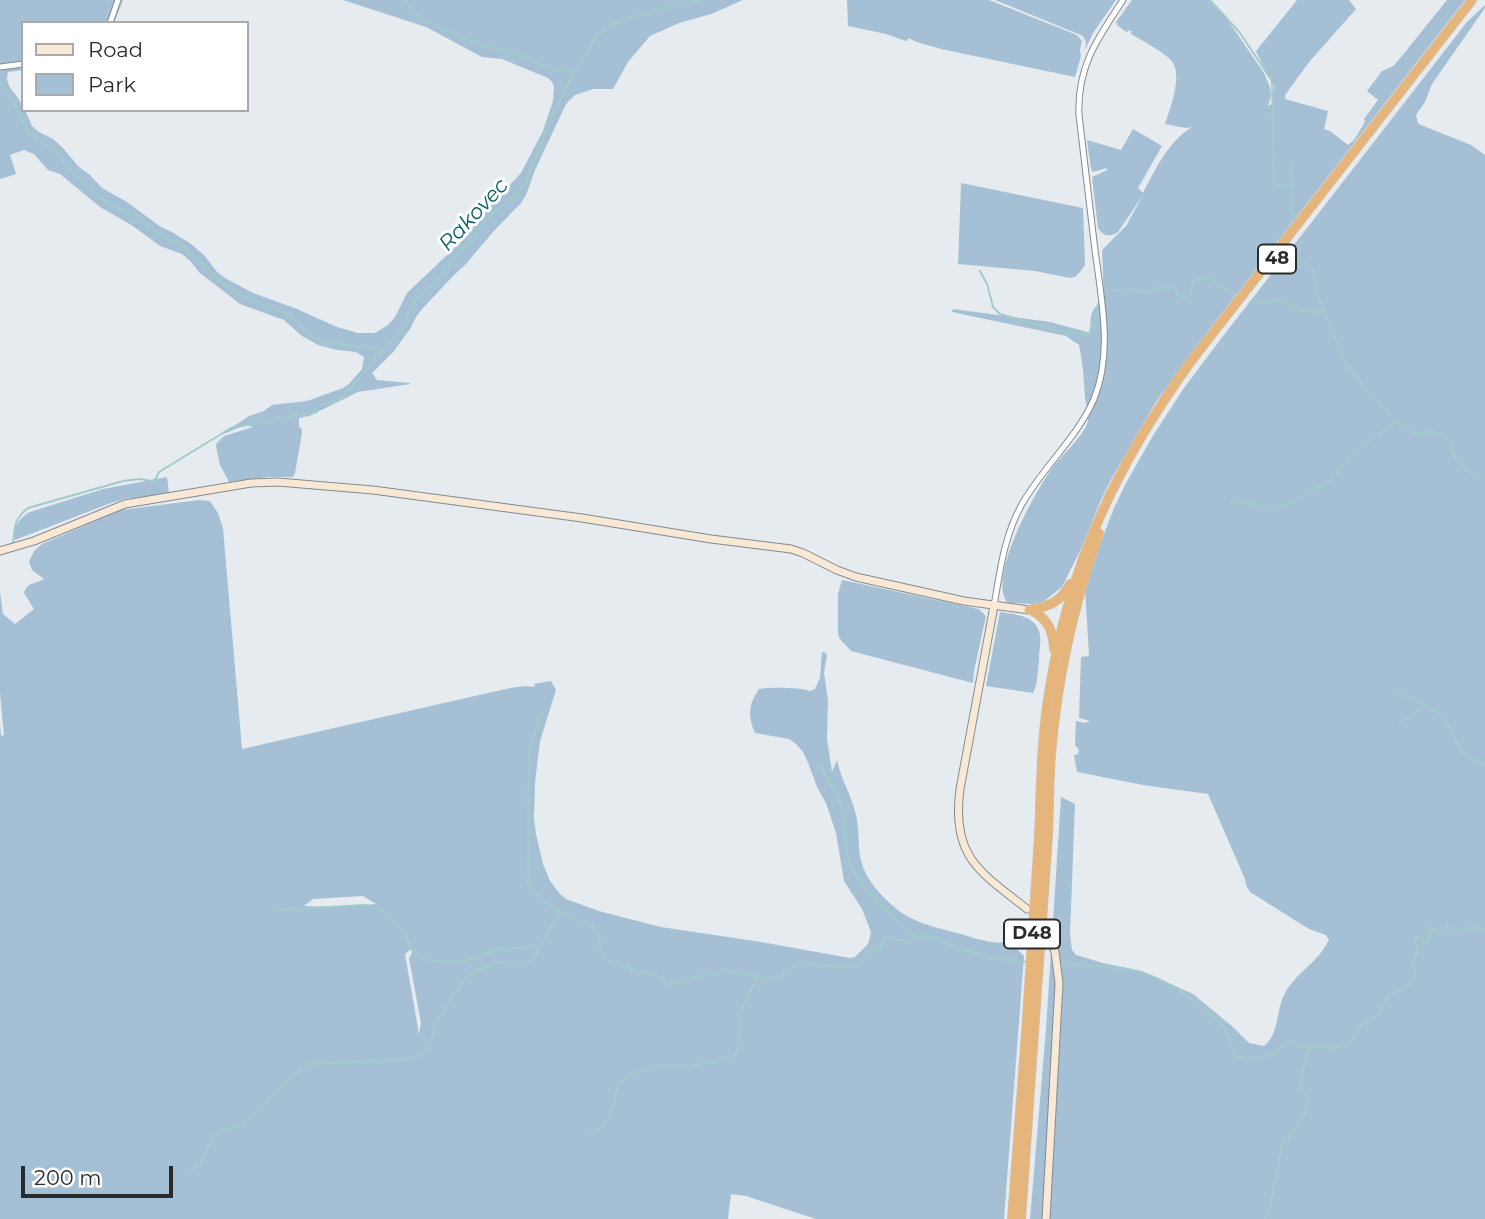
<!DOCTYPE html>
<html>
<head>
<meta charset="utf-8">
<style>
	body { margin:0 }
	#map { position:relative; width:1485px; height:1219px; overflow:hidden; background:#e6ebef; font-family:Montserrat,sans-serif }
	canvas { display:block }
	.legend { position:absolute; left:21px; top:21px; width:228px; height:91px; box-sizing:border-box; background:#fff; border:2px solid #aaaaab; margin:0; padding:9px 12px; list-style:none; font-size:21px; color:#2a2b2d }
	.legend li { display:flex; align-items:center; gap:14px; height:35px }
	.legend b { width:35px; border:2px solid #aaaaab }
	.scale { position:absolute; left:21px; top:1166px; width:152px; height:32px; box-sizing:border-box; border:4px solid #2a2b2d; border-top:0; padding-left:9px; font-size:21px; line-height:24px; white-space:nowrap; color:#2a2b2d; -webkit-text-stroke:5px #fff; paint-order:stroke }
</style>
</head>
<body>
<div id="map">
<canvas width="1485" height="1219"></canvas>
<ul class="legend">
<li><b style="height:9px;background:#f8e9d7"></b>Road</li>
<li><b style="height:19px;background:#a5c0d5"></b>Park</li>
</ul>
<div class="scale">200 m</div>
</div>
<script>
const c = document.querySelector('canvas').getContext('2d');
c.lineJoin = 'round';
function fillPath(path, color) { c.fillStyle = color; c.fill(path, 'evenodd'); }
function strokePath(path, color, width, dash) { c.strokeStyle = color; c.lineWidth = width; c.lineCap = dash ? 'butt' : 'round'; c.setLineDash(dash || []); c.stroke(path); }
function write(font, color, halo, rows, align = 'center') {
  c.font = font + ' Montserrat,sans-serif'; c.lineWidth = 6; c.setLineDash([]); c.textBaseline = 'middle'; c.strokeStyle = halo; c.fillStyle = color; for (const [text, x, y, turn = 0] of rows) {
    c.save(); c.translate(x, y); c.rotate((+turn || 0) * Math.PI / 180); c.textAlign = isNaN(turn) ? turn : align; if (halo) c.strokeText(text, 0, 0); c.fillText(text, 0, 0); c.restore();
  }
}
fillPath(new Path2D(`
	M0,0H123L114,23H23V70L8,72C3,89 21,94 23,110H25L32,126L39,132L53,139L63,148L78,166L90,175L102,188L127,202L161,227L172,232L191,244L204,255L217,272L225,278L253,293L297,309L337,327L358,333H375L388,325L395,317L407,293L464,239L486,210L521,173L543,131L553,101L554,86L552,82L548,78L502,59L482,57L426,27L343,0H743L711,14L679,23L650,36L628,62L613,89H593L575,95L566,104L535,170L526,195L521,203L493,232L465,265L453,276L423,308L416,317L410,329L394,351L372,373L377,380L410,383V384L358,392L309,416L299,418V427L302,429V433L295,473L293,477H269L229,482L220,465L216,446L217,443L224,436L253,427L245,425L221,435L249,416L264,411L272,405L307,401L343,388L349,384L362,369L364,357L356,352L337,350L318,345L302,336L284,320L240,304L200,273L190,261L182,254L160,246L133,226L100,207L60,174L48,170L34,154L24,150L10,155L16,174L0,179Z
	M847,0H989L1077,35L1082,41L1080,50L1081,56L1075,77L941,49C932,46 916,43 909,38L906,41L886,34L848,26Z
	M995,0H1116L1093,33L1085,50L1086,42L1083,36Z
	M1132,0H1209L1229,22L1264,73L1270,87L1271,96L1268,106L1272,104L1274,86L1265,71L1256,51L1297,0H1349L1356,9L1310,61L1285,95V99L1328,111L1324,129L1330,131L1348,145L1354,140L1365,122L1364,119L1378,100L1367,91L1382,71L1393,66L1402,56L1447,0H1465L1205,335L1156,402L1113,476L1100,502L1081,549L1062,587L1043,602L1033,604L1008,603C986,579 1036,490 1053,467C1062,455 1086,434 1088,420C1089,413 1086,405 1085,398C1084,381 1083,363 1079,345L1066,336L952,312L953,309L1050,322L1091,333C1090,313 1090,312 1104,298L1102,250L1126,226L1143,195L1118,232C1110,237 1104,237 1098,228L1092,177L1107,170V168L1093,172L1091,169L1087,140L1121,150L1133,129L1162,146L1138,188L1143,193C1156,168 1168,142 1192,127L1186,128L1165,124C1170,110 1182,77 1173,63C1168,54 1141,40 1131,34V30L1126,32L1117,25L1116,22Z
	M1485,5V8L1432,84L1425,102L1416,115L1418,123L1421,125L1471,145L1485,155V1219H1030L1046,1029L1061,797L1075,804L1070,934L1072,950L1076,955L1103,963L1142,971L1193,994L1233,1027L1249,1043L1264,1046C1279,1035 1276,1011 1284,995C1292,978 1308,968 1320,954C1323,950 1326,945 1329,940L1326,935L1309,929L1250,892L1246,885L1245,879L1208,794L1143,785L1077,772L1074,755L1078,754L1079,750L1075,745L1076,721L1085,723L1090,721L1079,718L1081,657L1089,656L1085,588L1096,554L1114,508L1126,483L1154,434L1184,388L1217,344L1467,22Z
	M961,183L1083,208L1085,265L1080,272L1075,277L1070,278L1035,271L958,264Z
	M167,477L169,493L125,499L111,503L15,540C11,529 20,517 30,512L103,489Z
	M199,500L210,501L218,513L223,528L242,749L488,693C503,690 521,684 535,687L534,684L551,681L556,690L540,741L535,783L534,818L536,834L543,864L550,881L560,894L566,899L599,911L661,927L761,942L850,958L855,957L868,944L871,932L862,909L844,881L836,833L826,803L817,787L809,765L803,752L796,744L789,739L755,733C748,716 748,705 759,689C769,687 801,687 810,691L815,689L820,678L822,652L826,653L827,655L824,673L828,700L827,739L832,772L837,760C841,780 852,796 856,815C860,831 857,848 862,864C865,874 871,883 878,891C903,920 922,924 957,933C972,937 994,946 1009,941L1024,956L1004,1219H816L746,1196L731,1194L728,1219H0V725L1,736L4,735L0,693V592L3,614L15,624L34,609L24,593C27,582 36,584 44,579L32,570L29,562L34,551L42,544L121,510ZM363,896L376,904L334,907L304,906L313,899ZM411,949L412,953L409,958L421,1023L419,1034L405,954Z
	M842,580L979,609L986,616L974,671L973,683L851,651L839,638L838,632V594Z
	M1000,612C1013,614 1034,615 1039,631C1042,639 1039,651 1039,659C1038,670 1038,684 1033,693L986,686Z`), '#a5c0d5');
strokePath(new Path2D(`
	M404,0L423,20L476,43L525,57L547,67L574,73
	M1210,0L1240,33L1272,81L1274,180L1279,188L1292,186V212L1295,219
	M0,83L14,103L24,124L31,134L56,151L72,172L100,197L113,206L134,214L163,237L184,246L222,283L248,298L289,315L313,338L322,342L380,349
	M1291,160L1292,186
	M1302,241L1293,253L1299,259L1308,264L1313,270L1317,296L1327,317L1345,363L1366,389L1405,429L1415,433L1436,432L1448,439L1452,444L1453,453L1458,461L1465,468L1485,482
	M980,271L987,284L993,307L1000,314L1059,331L1089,334L1099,302
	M1104,294L1107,290L1149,292L1158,288L1175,287L1178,295L1184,298L1189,296L1194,281L1202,276L1208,277L1235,295
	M1250,302L1277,300L1307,311L1324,312
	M320,406L339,399L345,394L399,332L415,300L432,285L493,213L518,194L526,182L552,116L574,73L596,36L610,26L633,16L700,0
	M303,415L317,412
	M1337,473C1352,452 1375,436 1397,422
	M1230,501L1270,507L1287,505L1333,479
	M13,543C15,526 14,519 28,508L123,481L140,479L152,481L156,478L159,472L231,428L298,415
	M1397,692C1414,700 1433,706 1445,721C1453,731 1455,747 1465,755C1471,759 1479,762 1485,766
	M543,713L529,746L528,882C540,900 558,914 578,921C583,923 589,923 593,927C603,937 597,953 608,960C615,965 622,964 629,967C634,970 632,971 638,972C642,972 646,971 649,972C655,973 662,980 667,984L725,971L774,980L782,977L794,965L801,963L844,967L861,963L887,939L909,941L922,936L935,937L955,947L997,959L1028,962
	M1399,724L1424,707
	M818,764C827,778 840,795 843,812C846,827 844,845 849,860C862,891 891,915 915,938
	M277,910L365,905L381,910L403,930L411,949L416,955L433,961L464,962L497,949L539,947
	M1058,964C1081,966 1105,965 1127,969C1160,975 1192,996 1215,1019C1220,1023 1226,1030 1228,1036C1232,1045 1230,1054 1241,1058C1258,1064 1277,1051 1290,1042L1308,1048L1320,1045L1334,1048L1350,1043L1361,1024L1376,1016L1389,996L1408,986L1413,980L1415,973L1413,961L1418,950L1415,938L1417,936L1426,943L1429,939V928H1433L1439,934L1448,927L1458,931L1476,927L1485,929
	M694,1065L735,1057L739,1044L741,1011L756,978
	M588,1134L602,1127L610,1118L618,1084L630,1075L653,1067H686
	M192,1171L202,1159L210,1141L219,1132L243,1124L289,1079L309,1064L409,1059L423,1054L430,1044L436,1023L463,980L474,972L497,963L505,962L522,965L531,962L560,913
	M1265,1219L1270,1207L1282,1145L1296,1128L1307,1108L1308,1098L1301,1088L1300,1082L1309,1048`), '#a1cbcb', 2);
const street = new Path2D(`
	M110,23L118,0
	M0,67L23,64
	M994,606C1000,571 1004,536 1022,504C1043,467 1077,438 1094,399C1114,350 1100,293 1094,242C1089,200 1084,158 1079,115C1077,67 1097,39 1123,0`);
const secondary = new Path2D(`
	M0,551L34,541L125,504L251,483L278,482L373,490L582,518L711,539L791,549L803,553L837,570L856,577L964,601L1029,610
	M994,606L960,789C951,857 980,872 1027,909
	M1046,1219L1059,983L1055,952L1047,933`);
const highway = new Path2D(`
	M1029,610C1048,607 1061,602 1070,584
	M1031,610C1048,619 1053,630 1054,649
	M1039,836C1041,786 1041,737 1050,687C1070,562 1118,462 1192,360L1472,0
	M1048,836C1049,809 1049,782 1051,755C1057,679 1074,604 1099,533
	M1012,1219L1026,1033
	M1021,1219L1034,1033`);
strokePath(street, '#868a8d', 7);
strokePath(secondary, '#868a8d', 9);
strokePath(highway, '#c8c8c8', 10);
strokePath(street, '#fff', 5);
strokePath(secondary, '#f8e9d7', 7);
strokePath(highway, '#e6b57b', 9);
const highwayBridge = new Path2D(`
	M1026,1033L1039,836
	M1034,1033L1048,836`);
strokePath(highwayBridge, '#c8c8c8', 10, []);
strokePath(highwayBridge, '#e6b57b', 9);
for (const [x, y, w] of [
	[1277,259,38],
	[1032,934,56]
]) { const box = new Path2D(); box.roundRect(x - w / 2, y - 14.5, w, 29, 5); c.fillStyle = '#fff'; c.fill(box); strokePath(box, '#2a2b2d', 2); }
write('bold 18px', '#2a2b2d', null, [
	["48",1277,259],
	["D48",1032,934]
]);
write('italic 21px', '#086264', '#fff', [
	["Rakovec",474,215,-47]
]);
</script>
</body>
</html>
